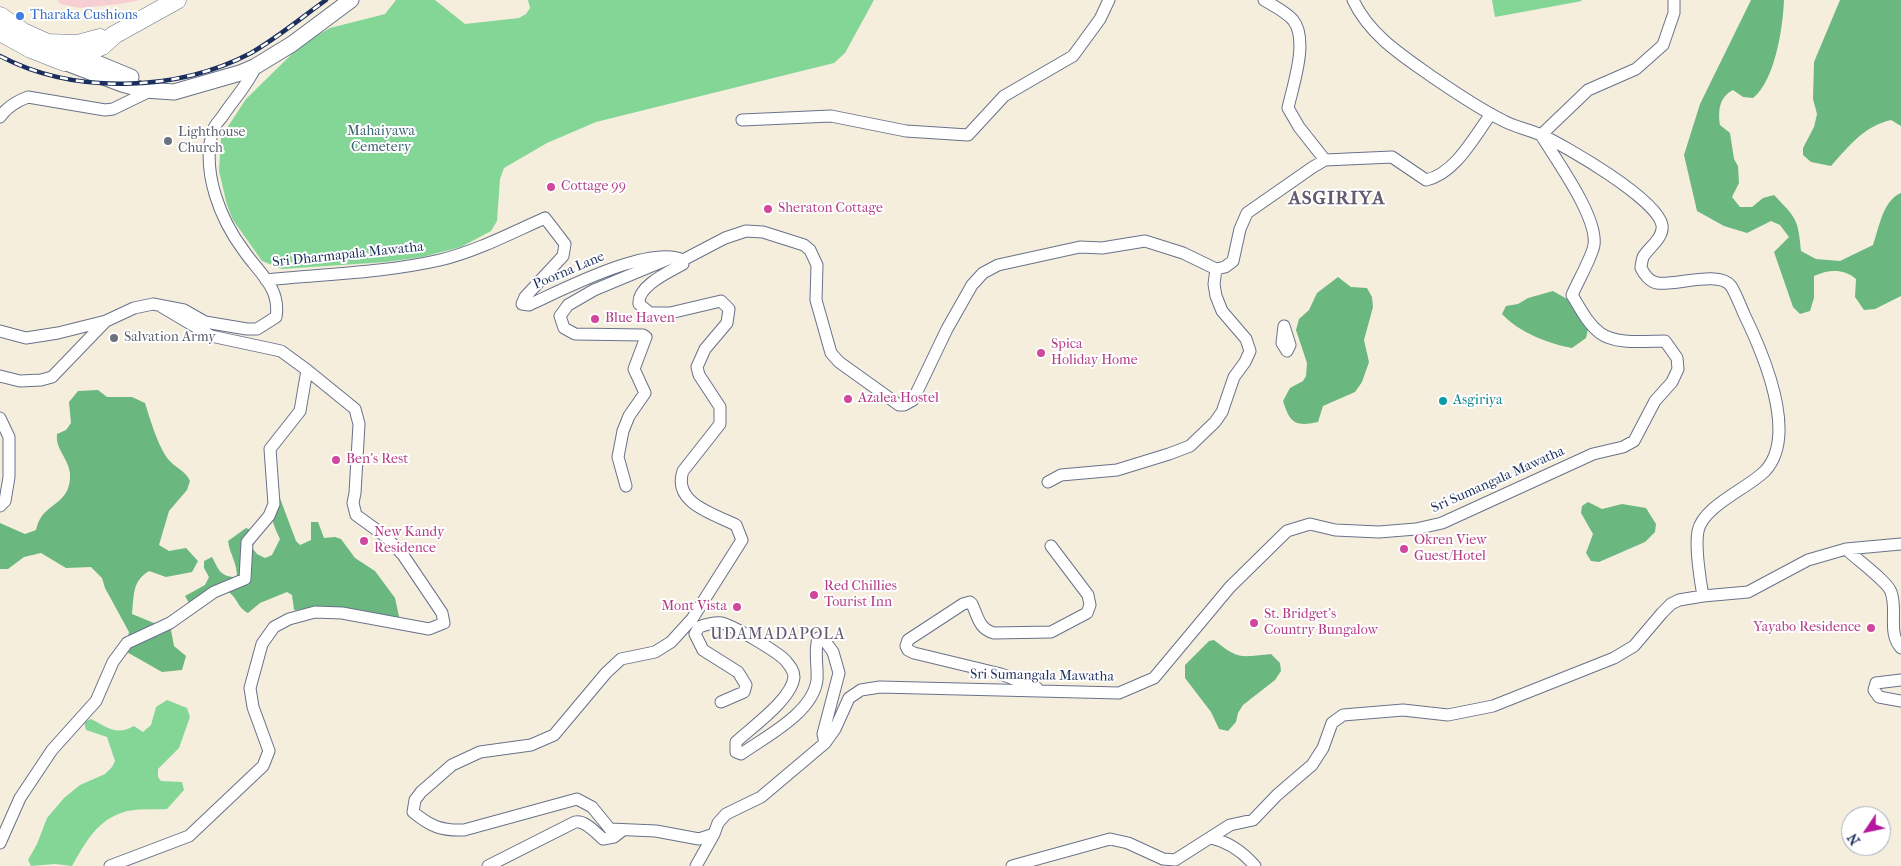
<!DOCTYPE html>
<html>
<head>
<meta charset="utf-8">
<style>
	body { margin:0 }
	#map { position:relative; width:1901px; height:866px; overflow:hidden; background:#f6eedd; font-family:"IM FELL French Canon",serif }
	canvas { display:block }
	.north { position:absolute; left:1841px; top:806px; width:50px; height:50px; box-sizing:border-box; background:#fff; border:1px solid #a4acbf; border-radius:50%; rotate:236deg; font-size:14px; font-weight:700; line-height:20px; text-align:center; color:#1b2f5e }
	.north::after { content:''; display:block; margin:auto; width:18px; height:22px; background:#b5179e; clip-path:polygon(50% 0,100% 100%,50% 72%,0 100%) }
</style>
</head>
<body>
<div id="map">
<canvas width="1901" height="866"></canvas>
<div class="north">N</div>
</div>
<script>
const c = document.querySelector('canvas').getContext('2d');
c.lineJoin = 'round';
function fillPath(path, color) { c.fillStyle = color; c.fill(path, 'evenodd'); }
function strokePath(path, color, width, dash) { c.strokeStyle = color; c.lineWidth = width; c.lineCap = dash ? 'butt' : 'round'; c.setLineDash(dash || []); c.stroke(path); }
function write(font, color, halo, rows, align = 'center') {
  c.font = font + ' "IM FELL French Canon",serif'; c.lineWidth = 4; c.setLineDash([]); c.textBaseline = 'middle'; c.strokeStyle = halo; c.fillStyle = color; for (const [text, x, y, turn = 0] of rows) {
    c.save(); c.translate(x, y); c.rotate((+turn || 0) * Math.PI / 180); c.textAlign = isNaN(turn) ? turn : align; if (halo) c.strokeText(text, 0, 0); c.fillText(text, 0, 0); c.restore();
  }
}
fillPath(new Path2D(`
	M57,0H140L121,4L80,8L60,4Z`), '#f7cfd3');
fillPath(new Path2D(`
	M396,0H435L465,24L519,18L526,14L530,8L528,0H874L845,53L834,63L596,122L547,143L504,168L500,179L497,221L491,231L461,247L422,257L386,262L282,269L262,261L233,220L227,205L219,171L221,137L246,99L302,44L330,28L385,14Z
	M1492,0H1581L1582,1L1495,17Z
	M167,700L187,708L190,717L179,748L158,769V777L161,781L182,782L184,790L167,809C154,810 137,808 124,812C97,820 85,843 72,866L55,864L31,866L28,860L37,844L47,818L64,798L80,785L105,774L112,767L115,761L107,737L86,730L84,722L91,719C107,727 116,736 134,726L143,732L151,725L156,707Z`), '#84d697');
fillPath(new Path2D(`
	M1751,0H1784C1783,27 1775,81 1753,98L1743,97L1733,90C1719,97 1718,111 1720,125L1730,133L1734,159L1738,166L1739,183L1732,197L1740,207H1752L1763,198L1774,195C1796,218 1798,218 1801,251L1816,259L1840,261L1873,245C1879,228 1883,200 1901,193V296L1875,309L1864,310L1855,297L1856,279C1843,268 1828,270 1814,276V298L1810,311L1800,314L1793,307L1774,252L1789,237L1780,225L1771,221L1747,233L1724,226L1697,211L1684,155L1700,104Z
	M1840,0H1901V126L1891,120C1864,126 1849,146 1831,166L1811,162L1803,155V148L1814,127L1817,114L1813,99L1814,62Z
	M1338,277L1351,287L1367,288L1372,297L1373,307L1364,340L1369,362L1362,382L1355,392L1323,406L1318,422C1295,427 1290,423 1283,401L1290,388L1303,381L1306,376L1307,363L1296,330L1299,319L1309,310L1317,293Z
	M1553,291L1567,299L1588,329L1586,338L1572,348C1547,343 1520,333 1502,314L1506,306L1518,304L1528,298Z
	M98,390L107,397H132L145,403C150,419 158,446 168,459C175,468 185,470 190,481L187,490L169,511L159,545L169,551L186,548L198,561L192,572L166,577L149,571C132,581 134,596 132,614L171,630L174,646L186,656L182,670L162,672L125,651L129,632L105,588L102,578L91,567L66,568L41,553L24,557L8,569H0V523L25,534L36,530C37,526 38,522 40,519C50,502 71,502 70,474C69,459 55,449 57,434L66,430L71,423L69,402L78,391Z
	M278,493L296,541L300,545L311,540V522H318L324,538L335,537L341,539L355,558L375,571L395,598L400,621L345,608L294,610L292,595L287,592L260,603L248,613C235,606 239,596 223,589L189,603L185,596L205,585L209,577L204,568V561L212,557C219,570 220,577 237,577C237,562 230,555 228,541L246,528L251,530L254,536L253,549L257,554L265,558L272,555L280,539C272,522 267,510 278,493Z
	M1588,502L1602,509L1622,504L1646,508L1656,524L1655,532L1645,542L1599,562L1591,561L1586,553L1593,534L1581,513L1582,506Z
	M1214,640C1239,660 1240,657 1271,654L1280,663L1281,671L1275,680L1243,705L1238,713L1236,722L1228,731L1219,729L1211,712L1185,678V665L1209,641Z`), '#6bb780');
const minor = new Path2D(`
	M1264,0C1274,6 1286,12 1293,20C1309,40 1293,85 1288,108L1299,127L1325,160
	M1353,0C1370,36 1403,56 1434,78C1456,93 1478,108 1502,120C1514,127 1528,129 1541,135C1566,146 1657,199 1662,225C1664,238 1649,247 1643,257C1642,261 1641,265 1641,268C1644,274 1650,282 1657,283C1675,286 1719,270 1731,286C1736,294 1740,305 1744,314C1762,351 1799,435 1765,471C1747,489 1703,506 1698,531C1695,546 1700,580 1703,596
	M0,117C7,107 17,101 28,97L105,110L113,109L150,91
	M742,120L831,116L906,131L968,135L1004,96L1073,56L1100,19L1109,0
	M1541,135L1588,90L1636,69L1663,45L1674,13V0
	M683,260L725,238L746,231L763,232L804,245L810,250L817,265L816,300L831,353L839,362L899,405H904L913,400L947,329L972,285L983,273L998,265L1080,247L1102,248L1145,241L1183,253L1216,269L1225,267L1233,261L1240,229L1247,213L1313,167L1325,160L1392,157L1426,180C1455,174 1474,137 1491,114
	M266,280C324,274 383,273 440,260C477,251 511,233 545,218L565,244L563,256L525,297L522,304L529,305C562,290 650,244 683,260V264C669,272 637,286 639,304L650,313H670L721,301L729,309L727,323L705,349L697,367L699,375L720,407V424L683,471C672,503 714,514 736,525L742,540L692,619L671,642L655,652L621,659L606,673L554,735L531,745L480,752L452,765L421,792L415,800L413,812C430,826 441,831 464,830L577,799L592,807L610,829L656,831L699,839L714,834
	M1284,326L1290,345L1287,351L1282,343Z
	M0,331L26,338L58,333L106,321
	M0,376L20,381L41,380L52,377L106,321L134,308L153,304L184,310L205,322L247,329H257L276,317C281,288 259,273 244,251C220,219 202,173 212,133C213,127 218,122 222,117C233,100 248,85 256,66
	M0,418L9,437V477L5,501L0,506
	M1048,482L1061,475L1117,470L1169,454L1190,446L1215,422L1222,412L1234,377L1245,362L1250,351L1246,339L1222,311L1216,296L1214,284L1216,269
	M626,486L618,457L623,431L629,416L645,393L634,369L646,337L643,335L575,334L564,328L560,316L568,305L594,290L671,258
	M1846,549C1856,559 1888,582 1891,592C1898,611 1887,632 1901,648
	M1901,680L1876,683L1874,690L1879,697L1901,701
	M1037,688L1001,674L914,653L908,650L906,646L908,640L963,604L970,602L972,604C978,617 979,629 994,633L1051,632L1087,613L1090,605L1088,595L1051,546
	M721,702L744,692L746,685L738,672L703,650L695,634L699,627C707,624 714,622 722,623C734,626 776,651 785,660C789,665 794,670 794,677C792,699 752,727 736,742V752L741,754C765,737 813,713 817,680C818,666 814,652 818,638L822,637L833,652L839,673L823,734L825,743
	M1211,838C1229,842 1243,852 1255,866
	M0,843L20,798L52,750L96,701L113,662L127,643L170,623L214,592L245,579L247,542L269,516L274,504L270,449L300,411L307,370
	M110,866L189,836L263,766L269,751L253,707L250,688L262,644L274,627L289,619L315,612L342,613L429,629L444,623L442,613L403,555L385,536L356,515L353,503L355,493L359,424L355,409L307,370L281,351L211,336L162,307
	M488,866L575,822C585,820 595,832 603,839L614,837L623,830
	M696,866L714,834L718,823L726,814L761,797L825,743L835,729L849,698L861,690L880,687L1119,693L1154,678L1230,587L1287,531L1310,524L1335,530L1379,532L1416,529L1442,523L1593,454L1623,447L1634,441L1655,401L1672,382L1678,369L1677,358L1665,341C1646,341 1616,345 1600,333C1587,323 1580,308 1572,295C1578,281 1592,257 1594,245C1598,217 1556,160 1541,135
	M1012,866L1110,839L1128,843L1163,859L1175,860L1230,825L1253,820L1277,795L1312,765L1323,748L1332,723L1343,715L1403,710L1448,715L1493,706L1614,658L1634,646L1662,613L1671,604L1679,600L1703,596L1748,592L1808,560L1846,549L1901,544`);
const major = new Path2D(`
	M80,56L131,77
	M64,62L122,84L144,90L174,92L240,73L256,66L292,44L351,0`);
const highway = new Path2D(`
	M0,16L23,32L45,42
	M0,32L31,49L64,62L102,46L114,35L177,0
	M46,43L78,44L100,38`);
strokePath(minor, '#68728a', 13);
strokePath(major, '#68728a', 17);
strokePath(highway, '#68728a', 19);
strokePath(minor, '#fff', 11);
strokePath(major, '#fff', 15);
strokePath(highway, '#fff', 18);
const rail = new Path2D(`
	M0,56C74,95 177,92 251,53C277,38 301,18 326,0`);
strokePath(rail, '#1b2f5e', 4.5);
strokePath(rail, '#fff', 2.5, [8]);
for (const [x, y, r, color] of [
	[20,16,5,"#3f7fe0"],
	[168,141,5,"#6b7280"],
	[551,187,5,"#d1479c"],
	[768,209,5,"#d1479c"],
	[595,319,5,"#d1479c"],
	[114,338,5,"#6b7280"],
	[1041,353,5,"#d1479c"],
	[848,399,5,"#d1479c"],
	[1443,401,5,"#0f9aa8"],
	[336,460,5,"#d1479c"],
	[364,541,5,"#d1479c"],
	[1404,549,5,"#d1479c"],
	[814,595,5,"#d1479c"],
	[737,607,5,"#d1479c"],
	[1254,623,5,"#d1479c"],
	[1871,628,5,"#d1479c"]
]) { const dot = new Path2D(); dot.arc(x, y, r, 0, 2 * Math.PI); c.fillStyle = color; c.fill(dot); strokePath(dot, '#fff', 2); }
write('14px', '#366cbe', '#fff', [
	["Tharaka Cushions",30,16]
], 'left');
write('14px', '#3a616f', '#fff', [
	["Mahaiyawa",381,132],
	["Cemetery",381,148]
]);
write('14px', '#5b616d', '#fff', [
	["Lighthouse",178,133],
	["Church",178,149],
	["Salvation Army",124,338]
], 'left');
write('14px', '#b23c85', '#fff', [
	["Cottage 99",561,187],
	["Sheraton Cottage",778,209],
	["Blue Haven",605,319],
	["Spica",1051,345],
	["Holiday Home",1051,361],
	["Azalea Hostel",858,399],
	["Ben's Rest",346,460],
	["New Kandy",374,533],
	["Residence",374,549],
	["Okren View",1414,541],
	["Guest/Hotel",1414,557],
	["Red Chillies",824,587],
	["Tourist Inn",824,603],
	["Mont Vista",727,607,"right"],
	["St. Bridget's",1264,615],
	["Country Bungalow",1264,631],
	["Yayabo Residence",1861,628,"right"]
], 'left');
write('14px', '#1b2f5e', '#fff', [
	["Sri Dharmapala Mawatha",348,255,-6],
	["Poorna Lane",569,271,-23],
	["Sri Sumangala Mawatha",1498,480,-24],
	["Sri Sumangala Mawatha",1042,676,1]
]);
write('14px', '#0d838f', '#fff', [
	["Asgiriya",1453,401]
], 'left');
c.letterSpacing = '1px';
write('16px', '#635a70', '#fff', [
	["UDAMADAPOLA",778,635]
]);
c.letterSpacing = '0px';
c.letterSpacing = '1px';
write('bold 19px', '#635a70', '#fff', [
	["ASGIRIYA",1337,199]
]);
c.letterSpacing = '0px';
</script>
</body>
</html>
